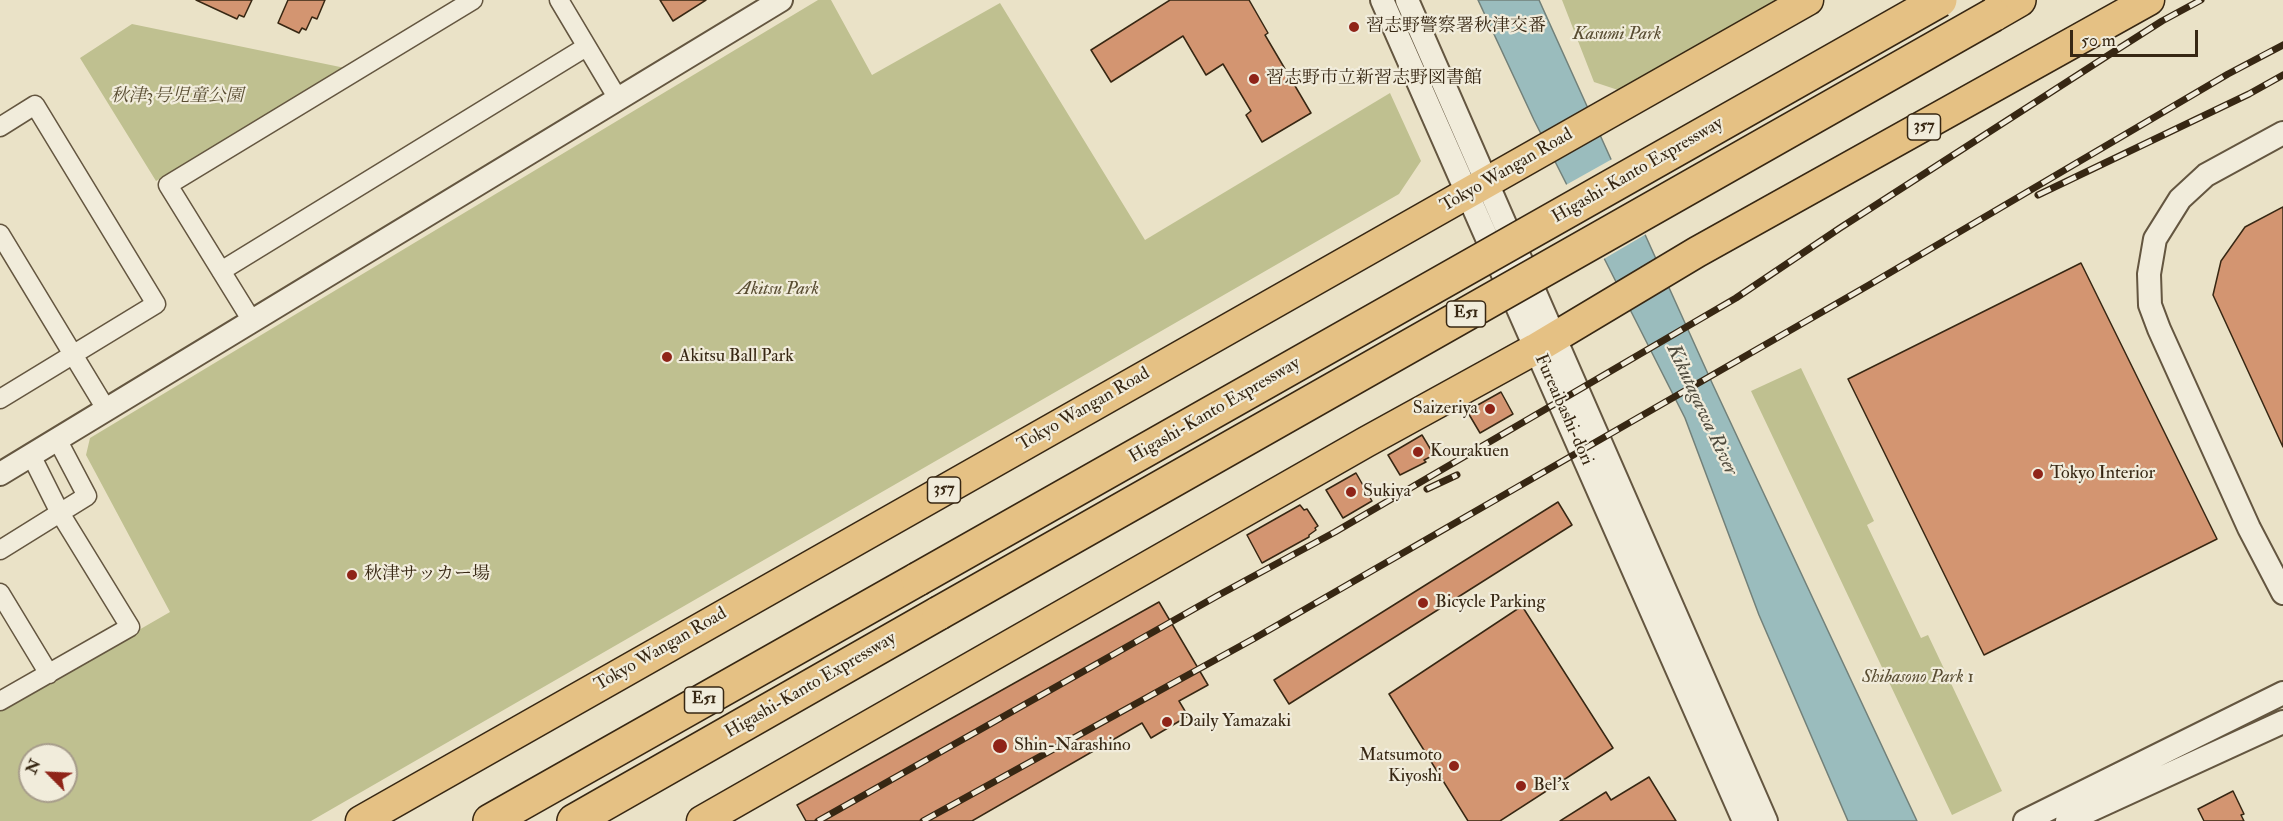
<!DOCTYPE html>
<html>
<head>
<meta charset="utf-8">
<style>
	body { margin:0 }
	#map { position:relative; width:2283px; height:821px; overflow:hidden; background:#eae2c7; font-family:"IM FELL Double Pica",serif }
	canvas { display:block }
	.north { position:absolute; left:18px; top:743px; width:60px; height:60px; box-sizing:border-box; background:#f1ecdb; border:2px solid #a79d8b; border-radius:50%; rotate:294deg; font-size:16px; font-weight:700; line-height:24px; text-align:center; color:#372713 }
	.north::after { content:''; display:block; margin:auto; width:21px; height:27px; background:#8f2418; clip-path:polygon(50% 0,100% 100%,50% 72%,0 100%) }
	.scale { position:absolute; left:2070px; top:30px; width:128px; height:27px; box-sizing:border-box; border:3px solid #372713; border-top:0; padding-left:8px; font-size:18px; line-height:21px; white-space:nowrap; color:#372713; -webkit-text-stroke:4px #f1ecdb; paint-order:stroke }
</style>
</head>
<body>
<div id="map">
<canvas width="2283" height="821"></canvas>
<div class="north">N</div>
<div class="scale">50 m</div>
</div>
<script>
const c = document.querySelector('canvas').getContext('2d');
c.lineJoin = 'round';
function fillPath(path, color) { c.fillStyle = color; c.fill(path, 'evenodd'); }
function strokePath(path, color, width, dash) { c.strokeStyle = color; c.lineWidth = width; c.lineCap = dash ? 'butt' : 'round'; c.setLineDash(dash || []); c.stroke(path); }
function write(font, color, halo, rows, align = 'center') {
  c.font = font + ' "IM FELL Double Pica","Noto Serif JP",serif'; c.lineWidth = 4.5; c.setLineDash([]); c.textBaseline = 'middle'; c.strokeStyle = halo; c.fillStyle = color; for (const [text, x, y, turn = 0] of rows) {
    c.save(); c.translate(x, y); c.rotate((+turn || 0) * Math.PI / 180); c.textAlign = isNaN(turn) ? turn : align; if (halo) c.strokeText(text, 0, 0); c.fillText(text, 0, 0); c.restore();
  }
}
fillPath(new Path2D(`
	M818,0H831L872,75L1000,3L1145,240L1390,93L1421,161L1399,194L311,821H0V710L170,612L86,455L90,438ZM30,755H66V791H30Z
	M1562,0H1779L1627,93L1594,82Z
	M132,24L345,68L156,181L80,58Z
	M1801,368L1874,521L1867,525L1921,638L1928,635L2002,791L1952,815L1751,391Z`), '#bfc090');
const water = new Path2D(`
	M1478,0H1539L1713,385L1917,821H1848L1759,615L1685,418L1534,120Z`);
fillPath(water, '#9abcbd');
strokePath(water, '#728079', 1.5);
fillPath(new Path2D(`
	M1614,158L1648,233L1602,260L1564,186Z`), '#eae2c7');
const building = new Path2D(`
	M196,0H252L244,17L239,15L237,19Z
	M288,0H325L317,19L312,17L306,30L302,28L299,33L278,23Z
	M660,0H706L673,21Z
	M1170,0H1249L1268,33L1265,35L1311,113L1262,142L1246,115L1251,111L1223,64L1206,75L1183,36L1111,82L1091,50Z
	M2283,207V447L2213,295L2221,261L2245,227Z
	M2081,263L2217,539L1984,655L1848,379Z
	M1501,392L1513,414L1480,433L1467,411Z
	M1422,435L1434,455L1424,460L1426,462L1400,475L1388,455Z
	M1356,473L1372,501L1343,518L1326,490Z
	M1558,502L1572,525L1289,704L1274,680Z
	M1300,505L1304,510L1307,509L1318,526L1315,528L1316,530L1309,535V537L1262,563L1247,535Z
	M1159,602L1208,685L1179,701L1188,716L1151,738L1142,723L972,821H806L797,805Z
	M1522,606L1613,748L1500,821H1468L1389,694Z
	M1649,777L1676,821H1560L1606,792L1611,800Z
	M2233,791L2244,814L2241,815L2244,821H2204L2198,809Z`);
fillPath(building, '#d39571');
strokePath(building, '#372713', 1.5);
const minor = new Path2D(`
	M559,0L618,99
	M0,127L35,105L156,304L0,399
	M0,234L106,409
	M221,271L586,47
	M252,321L168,185L473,0
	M0,550L87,496L57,439
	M0,593L49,674
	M0,701L130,627L60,513L31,455`);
const tertiary = new Path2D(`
	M1382,0L1744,821
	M1407,0L1766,821
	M2283,133L2206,175L2180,199L2155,239L2149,274L2150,305L2159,329L2249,528L2283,593
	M0,474L781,0
	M2025,821L2283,693
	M2067,821L2283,722`);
const trunk = new Path2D(`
	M361,821L1808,0
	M702,821L1366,442L1535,349L1697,252L2149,0`);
const motorway = new Path2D(`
	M1993,15L2019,0
	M490,821L918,579
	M574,821L939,613`);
strokePath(minor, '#645640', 21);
strokePath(tertiary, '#645640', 26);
strokePath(trunk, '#372713', 33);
strokePath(motorway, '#372713', 36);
strokePath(minor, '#f1ecdb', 18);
strokePath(tertiary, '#f1ecdb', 22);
strokePath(trunk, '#e5c184', 30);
strokePath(motorway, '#e5c184', 33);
const rail = new Path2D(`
	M2038,195L2249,94L2283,75
	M1427,489L1457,475
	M818,821L1217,596L1335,532L1736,298L1840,228L2118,49L2162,21L2201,0
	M923,821L1255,638L1869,285L2228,74L2283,45`);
strokePath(rail, '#372713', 7);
strokePath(rail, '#f1ecdb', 4.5, [14]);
const motorwayBridge = new Path2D(`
	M918,579L1940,0
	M939,613L1993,15`);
strokePath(motorwayBridge, '#372713', 36, []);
strokePath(motorwayBridge, '#e5c184', 33);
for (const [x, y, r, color] of [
	[1354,27,6,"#8f2418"],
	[1254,79,6,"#8f2418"],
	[667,357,6,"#8f2418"],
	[1490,409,6,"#8f2418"],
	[1418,452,6,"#8f2418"],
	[2038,474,6,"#8f2418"],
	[1351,492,6,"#8f2418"],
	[352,575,6,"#8f2418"],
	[1423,603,6,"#8f2418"],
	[1167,722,6,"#8f2418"],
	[1000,746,8,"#8f2418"],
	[1454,766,6,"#8f2418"],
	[1521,786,6,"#8f2418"]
]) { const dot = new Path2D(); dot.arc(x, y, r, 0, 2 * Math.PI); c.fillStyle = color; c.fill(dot); strokePath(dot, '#f1ecdb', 2); }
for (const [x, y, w] of [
	[1924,127,33],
	[1466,314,39],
	[944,490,33],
	[704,700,39]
]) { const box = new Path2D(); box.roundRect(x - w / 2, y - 13, w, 26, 4.5); c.fillStyle = '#f1ecdb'; c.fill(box); strokePath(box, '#372713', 1.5); }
write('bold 16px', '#372713', null, [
	["357",1924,127],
	["E51",1466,314],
	["357",944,490],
	["E51",704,700]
]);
write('18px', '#372713', '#f1ecdb', [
	["習志野警察署秋津交番",1366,27],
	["習志野市立新習志野図書館",1266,79],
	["Akitsu Ball Park",679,357],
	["Saizeriya",1478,409,"right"],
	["Kourakuen",1430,452],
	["Tokyo Interior",2050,474],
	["Sukiya",1363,492],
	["秋津サッカー場",364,575],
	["Bicycle Parking",1435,603],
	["Daily Yamazaki",1179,722],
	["Shin-Narashino",1014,746],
	["Matsumoto",1442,756,"right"],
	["Kiyoshi",1442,777,"right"],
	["Bel'x",1533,786]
], 'left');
write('italic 18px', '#594d32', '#f1ecdb', [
	["Kasumi Park",1617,35],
	["秋津3号児童公園",177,97],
	["Akitsu Park",778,290],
	["Shibasono Park 1",1918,678]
]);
write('18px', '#372713', '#f1ecdb', [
	["Tokyo Wangan Road",1507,171,-30],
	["Higashi-Kanto Expressway",1638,171,-30],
	["Tokyo Wangan Road",1084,410,-30],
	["Fureaibashi-dori",1563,410,66],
	["Higashi-Kanto Expressway",1215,411,-30],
	["Tokyo Wangan Road",661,650,-30],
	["Higashi-Kanto Expressway",811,686,-30]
]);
write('italic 20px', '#504c3e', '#f1ecdb', [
	["Kikutagawa River",1701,410,65]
]);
</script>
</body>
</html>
